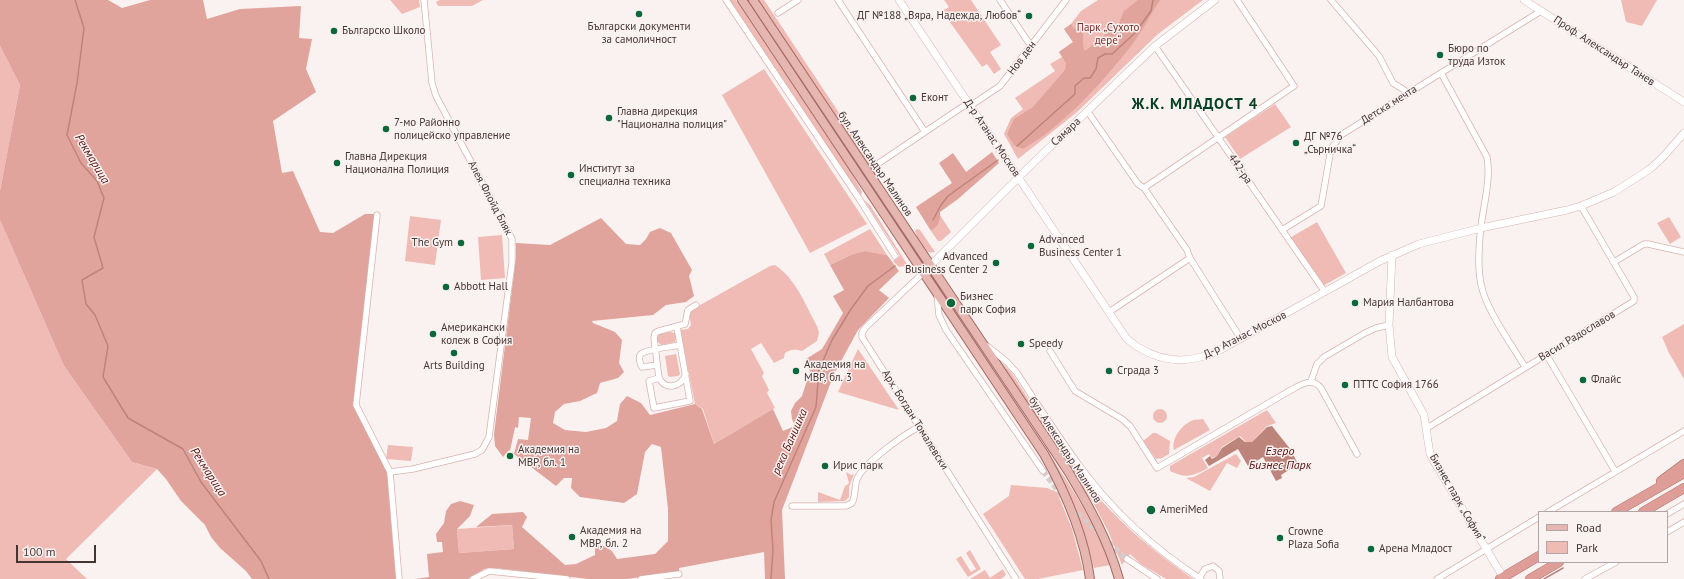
<!DOCTYPE html>
<html>
<head>
<meta charset="utf-8">
<style>
	body { margin:0 }
	#map { position:relative; width:1684px; height:579px; overflow:hidden; background:#faf2f1; font-family:"PT Sans",sans-serif }
	canvas { display:block }
	.legend { position:absolute; left:1538px; top:511px; width:130px; height:52px; box-sizing:border-box; background:#faf2f1; border:1px solid #b1a6a5; margin:0; padding:5px 7px; list-style:none; font-size:12px; color:#443533 }
	.legend li { display:flex; align-items:center; gap:8px; height:20px }
	.legend b { width:20px; border:1px solid #b1a6a5 }
	.scale { position:absolute; left:16px; top:545px; width:80px; height:18px; box-sizing:border-box; border:2px solid #443533; border-top:0; padding-left:5px; font-size:12px; line-height:14px; white-space:nowrap; color:#443533; -webkit-text-stroke:3px #faf2f1; paint-order:stroke }
</style>
</head>
<body>
<div id="map">
<canvas width="1684" height="579"></canvas>
<ul class="legend">
<li><b style="height:5px;background:#e6b6b1"></b>Road</li>
<li><b style="height:11px;background:#efbbb4"></b>Park</li>
</ul>
<div class="scale">100 m</div>
</div>
<script>
const c = document.querySelector('canvas').getContext('2d');
c.lineJoin = 'round';
function fillPath(path, color) { c.fillStyle = color; c.fill(path, 'evenodd'); }
function strokePath(path, color, width, dash) { c.strokeStyle = color; c.lineWidth = width; c.lineCap = dash ? 'butt' : 'round'; c.setLineDash(dash || []); c.stroke(path); }
function write(font, color, halo, rows, align = 'center') {
  c.font = font + ' "PT Sans",sans-serif'; c.lineWidth = 3; c.setLineDash([]); c.textBaseline = 'middle'; c.strokeStyle = halo; c.fillStyle = color; for (const [text, x, y, turn = 0] of rows) {
    c.save(); c.translate(x, y); c.rotate((+turn || 0) * Math.PI / 180); c.textAlign = isNaN(turn) ? turn : align; if (halo) c.strokeText(text, 0, 0); c.fillText(text, 0, 0); c.restore();
  }
}
fillPath(new Path2D(`
	M390,0H419L420,7L402,14Z
	M440,0H483L472,6H438L436,2Z
	M729,0H736L851,172L862,192L861,195L849,179Z
	M757,0H764L873,164L876,178Z
	M944,0H971L1001,45L990,52L1001,69L994,74L987,64L982,67L942,11L949,7Z
	M1098,0H1203L1158,34L1076,113L1018,159L1004,134L1011,118L1023,109L1015,98L1055,71L1050,64L1062,57L1059,52L1073,42L1064,29L1071,24L1081,11Z
	M1621,0H1657L1642,26L1626,22Z
	M0,46L20,85L0,191Z
	M764,69L867,224L810,253L722,95Z
	M1275,104L1291,127L1240,159L1225,137Z
	M864,200L870,205L910,269L911,275L904,266L899,267L893,261L900,256Z
	M940,215L951,232L941,241H938L931,231C937,227 941,223 940,215Z
	M410,216L441,220L435,265L405,261Z
	M1669,217L1681,237L1670,244L1657,223Z
	M0,220L64,366L132,462L157,469L66,559L87,579H0Z
	M1317,222L1346,273L1321,287L1288,239Z
	M870,229L887,255L865,251L853,254L830,265L824,254Z
	M917,229L920,230L935,252C922,255 919,241 915,231Z
	M502,235L505,278L481,280L478,237Z
	M775,265C796,279 805,304 817,326L819,333L817,341L802,351C795,349 791,349 785,353L784,358L774,363L761,343L751,349L764,373L762,376L769,390L767,393L775,408L714,444L703,409L695,404L680,330L688,329L691,325L689,314L693,309L770,266Z
	M1684,324V379L1669,353L1662,337Z
	M670,332L675,333L677,336L675,342L661,345L656,340L659,334Z
	M858,349L899,410L838,392Z
	M676,354L680,374L678,376L670,377L668,376L665,356Z
	M1002,363L1011,372C1044,423 1076,477 1120,520C1142,542 1168,561 1193,579H1166L1141,564L1130,554L1122,565L1108,531L1094,504L1011,380L1001,364Z
	M1153 416a7 7 0 1 1 14 0a7 7 0 1 1-14 0Z
	M1267,410L1276,423L1267,426L1252,442H1246L1240,436L1222,447L1217,456L1212,458L1209,454L1202,458L1208,468C1193,476 1186,479 1170,471V466Z
	M1203,419L1210,430L1174,450C1171,439 1181,426 1191,421C1194,419 1199,420 1203,419Z
	M1153,433H1156L1170,441L1169,454L1162,458L1156,459L1143,441Z
	M1043,444C1068,483 1095,521 1110,565L1094,568C1082,522 1067,484 1043,444Z
	M388,445L413,447L411,461L386,459Z
	M1236,454L1241,461L1237,468L1227,463L1210,491L1186,478L1194,477Z
	M846,472L851,475L854,474L849,487V497L845,501L818,502V492L840,500L845,486L847,485L849,483Z
	M1011,485L1047,488L1057,492L1072,529L1083,570L1038,579H1025L983,514L1009,496Z
	M512,525L514,549L459,553L457,529Z
	M970,550L981,569L968,577L956,559L961,556L971,572L976,569L966,553Z
	M1003,569L1006,575L1001,579H970L985,570L990,578Z`), '#efbbb4');
fillPath(new Path2D(`
	M0,0H108L122,8L150,0H203L207,19L240,9L301,6L299,38L312,39L306,69L316,92L273,121L282,173L293,171L320,232L333,233L365,214H375L353,405L387,472L396,579H252L246,571L220,548L211,537L205,525L181,501L166,479L157,469L132,462L64,366L0,220V191L20,85L0,46Z
	M1138,0H1160C1150,15 1142,32 1131,46C1103,82 1062,127 1023,149L1014,145L1007,134L1014,119L1033,107L1065,70L1066,63L1059,52L1073,42L1064,29L1071,24L1074,29L1082,28C1085,37 1081,43 1085,51L1119,23L1124,11Z
	M992,152L999,163L958,199L940,212C941,221 939,226 931,231L916,207L952,183L939,163L953,153L966,172Z
	M601,218L626,244L640,245L646,239L650,232L660,228L671,233L692,270L689,276L694,296L686,302L666,305L653,315L592,321L593,323L615,332L622,340L619,363L624,372L618,378L600,383L597,393L580,401L564,404L555,412L553,423L565,430L586,432L606,428L617,421L620,404L627,396L641,403L650,415L695,404L702,409L714,444L773,409L783,431L795,426L792,419L791,411L795,403L802,396L810,371L806,359L822,349L843,313L833,296L844,290L830,265L853,254L865,251L887,255L899,271L879,290L889,298L858,330L834,374L782,510L785,579H765L764,552L679,568V572L627,579H588L495,568L484,569L468,579H415L429,577L427,554L443,552L442,542H437L436,534L444,523L446,511L451,504L460,501L474,505L470,516L457,529L459,553L514,549L512,525L476,527L492,514L523,512L527,517L522,527L565,565L576,564L595,555V547L600,544L612,551L617,559L655,554L668,541V509L661,447L652,444L645,452L637,494L624,503L580,497L571,488L572,478H564L556,486L514,454L518,439L528,440L531,418L519,417L518,428L515,427L510,451L509,450L503,457L495,446L494,434L516,257V243L550,245Z`), '#e0a49c');
fillPath(new Path2D(`
	M1272,426L1291,450L1298,464L1281,475L1282,478L1276,481L1263,457L1248,466L1238,449L1209,466L1205,460L1210,456L1212,459L1217,456L1222,448L1239,437L1245,442H1252L1267,427Z`), '#bd847c');
strokePath(new Path2D(`
	M75,0L84,28L77,83L67,135L81,163L97,181L104,198L94,237L103,268L82,280L86,304L95,315L108,346L103,377L128,418L183,449L201,482L261,561L269,579
	M1017,146L1075,94V86L1084,78H1090L1096,69L1098,58L1105,54H1112L1135,33L1151,11L1153,0
	M933,220L941,205L948,196L998,160
	M771,579L773,550L771,520L774,502L816,407L819,370L832,340L851,309L868,286L895,266
	M1544,579L1563,568`), '#bd847c', 1.5);
strokePath(new Path2D(`
	M1043,471L1063,497
	M1072,507L1097,532L1127,559`), '#d6cccb', 5.5, [5.5, 3]);
const minor = new Path2D(`
	M726,0L858,197L895,256
	M838,0L925,132
	M1000,0L1031,46
	M1331,0L1379,56L1393,83L1409,93
	M778,13L798,0
	M1155,46L1325,292
	M1441,73L1487,157C1491,179 1484,203 1481,226C1479,244 1477,266 1481,284C1485,308 1512,345 1525,367
	M970,106L1000,86L1066,0
	M1088,112L1138,184L1144,188L1187,250L1190,258L1241,339
	M879,163L968,103
	M1144,188L1294,86L1237,0
	M377,215L356,405L390,472L399,579
	M1282,230L1321,206L1331,149L1341,135L1541,11
	M1614,262L1644,244H1648L1684,252
	M923,273L865,328L862,333V337L1016,579
	M937,295L939,315L946,330L1043,471
	M1109,312L1190,258
	M987,346L1007,362L1017,373C1037,404 1057,435 1079,465C1112,510 1154,549 1201,579
	M1050,351L1075,391L1122,419L1130,426L1157,468L1291,390C1302,384 1312,377 1321,388L1357,454
	M1546,354L1615,471
	M657,365L642,367C640,364 638,357 641,354C646,349 672,347 680,345
	M686,374C681,387 666,391 659,378L654,338L655,333L659,331L685,324L688,310L696,305
	M659,378L649,381L654,408L690,401L677,327
	M1311,381L1317,364L1324,357L1365,333L1376,328L1389,325
	M1427,428L1634,301V297L1581,206
	M390,472L413,469L475,454L482,450L489,437L512,263V239L436,96L432,83L424,0
	M792,506H846L852,503C856,496 854,487 857,479C864,463 903,435 919,427
	M1548,512L1684,431
	M1667,514L1684,504
	M1667,532L1684,522
	M1127,559L1157,579
	M1199,578L1205,569L1213,566L1219,571L1220,579
	M473,579L489,571L567,579
	M641,579L679,574
	M1437,579L1539,517
	M1585,579L1616,562`);
const tertiary = new Path2D(`
	M899,0L1127,339C1156,363 1186,366 1220,350L1380,261L1419,244L1481,228L1567,210L1581,206L1614,192L1650,169L1663,157L1684,133
	M1524,0L1684,102
	M1392,255L1389,325L1392,357L1424,415L1430,454L1435,463L1503,577
	M923,273L1027,169L1155,46L1215,0`);
const primary = new Path2D(`
	M742,0L1044,454C1066,493 1084,534 1090,579
	M753,0L1068,471C1089,506 1108,540 1119,579`);
const trunk = new Path2D(`
	M1661,481L1684,464
	M1616,512L1684,473
	M1643,512L1684,488
	M1500,579L1539,556
	M1530,579L1559,562`);
strokePath(minor, '#d8b3ae', 7);
strokePath(tertiary, '#d8b3ae', 8);
strokePath(primary, '#a26a63', 10);
strokePath(trunk, '#a26a63', 10);
strokePath(minor, '#fff', 5.5);
strokePath(tertiary, '#fff', 7);
strokePath(primary, '#e6b6b1', 8);
strokePath(trunk, '#de9e97', 9);
for (const [x, y, r, color] of [
	[639,14,4,"#0c673a"],
	[1029,16,4,"#0c673a"],
	[334,31,4,"#0c673a"],
	[1440,55,4,"#0c673a"],
	[913,98,4,"#0c673a"],
	[609,118,4,"#0c673a"],
	[386,129,4,"#0c673a"],
	[1296,143,4,"#0c673a"],
	[337,163,4,"#0c673a"],
	[571,175,4,"#0c673a"],
	[461,243,4,"#0c673a"],
	[1031,246,4,"#0c673a"],
	[996,263,4,"#0c673a"],
	[446,287,4,"#0c673a"],
	[951,303,5,"#0c673a"],
	[1355,303,4,"#0c673a"],
	[433,334,4,"#0c673a"],
	[1021,344,4,"#0c673a"],
	[454,353,4,"#0c673a"],
	[796,371,4,"#0c673a"],
	[1109,371,4,"#0c673a"],
	[1583,380,4,"#0c673a"],
	[1345,385,4,"#0c673a"],
	[510,456,4,"#0c673a"],
	[825,466,4,"#0c673a"],
	[1151,510,5,"#0c673a"],
	[572,537,4,"#0c673a"],
	[1280,538,4,"#0c673a"],
	[1371,549,4,"#0c673a"]
]) { const dot = new Path2D(); dot.arc(x, y, r, 0, 2 * Math.PI); c.fillStyle = color; c.fill(dot); strokePath(dot, '#faf2f1', 1.5); }
write('11px', '#443533', '#faf2f1', [
	["ДГ №188 „Вяра, Надежда, Любов“",1021,16,"right"],
	["Български документи",639,27,"center"],
	["за самоличност",639,40,"center"],
	["Българско Школо",342,31],
	["Бюро по",1448,49],
	["труда Изток",1448,62],
	["Еконт",921,98],
	["Главна дирекция",617,112],
	["\"Национална полиция\"",617,125],
	["7-мо Районно",394,123],
	["полицейско управление",394,136],
	["ДГ №76",1304,137],
	["„Сърничка“",1304,150],
	["Главна Дирекция",345,157],
	["Национална Полиция",345,170],
	["Институт за",579,169],
	["специална техника",579,182],
	["Advanced",1039,240],
	["Business Center 1",1039,253],
	["The Gym",453,243,"right"],
	["Advanced",988,257,"right"],
	["Business Center 2",988,270,"right"],
	["Abbott Hall",454,287],
	["Бизнес",960,297],
	["парк София",960,310],
	["Мария Налбантова",1363,303],
	["Американски",441,328],
	["колеж в София",441,341],
	["Speedy",1029,344],
	["Академия на",804,365],
	["МВР, бл. 3",804,378],
	["Arts Building",454,366,"center"],
	["Сграда 3",1117,371],
	["Флайс",1591,380],
	["ПТТС София 1766",1353,385],
	["Академия на",518,450],
	["МВР, бл. 1",518,463],
	["Ирис парк",833,466],
	["AmeriMed",1160,510],
	["Академия на",580,531],
	["МВР, бл. 2",580,544],
	["Crowne",1288,532],
	["Plaza Sofia",1288,545],
	["Арена Младост",1379,549]
], 'left');
write('11px', '#783029', '#faf2f1', [
	["Парк „Сухото",1108,28],
	["дере“",1108,41]
]);
write('11px', '#443533', '#faf2f1', [
	["Проф. Александър Танев",1604,51,33],
	["Нов ден",1022,58,-53],
	["Детска мечта",1389,105,-32],
	["Самара",1066,132,-43],
	["Д-р Атанас Москов",992,138,56],
	["бул. Александър Малинов",875,164,56],
	["442-ра",1240,169,56],
	["Алея Флойд Бляк",490,198,62],
	["Д-р Атанас Москов",1245,335,-27],
	["Васил Радославов",1577,336,-31],
	["Арх. Богдан Томалевски",915,420,58],
	["бул. Александър Малинов",1065,450,57],
	["Бизнес парк „София“",1457,498,60]
]);
write('italic 12px', '#57110e', '#faf2f1', [
	["Рекмарица",92,159,59],
	["река Банишка",790,442,-66],
	["Езеро",1280,452],
	["Бизнес Парк",1280,466],
	["Рекмарица",208,472,57]
]);
c.letterSpacing = '1px';
write('bold 15px', '#034122', '#faf2f1', [
	["Ж.К. МЛАДОСТ 4",1195,105]
]);
c.letterSpacing = '0px';
</script>
</body>
</html>
